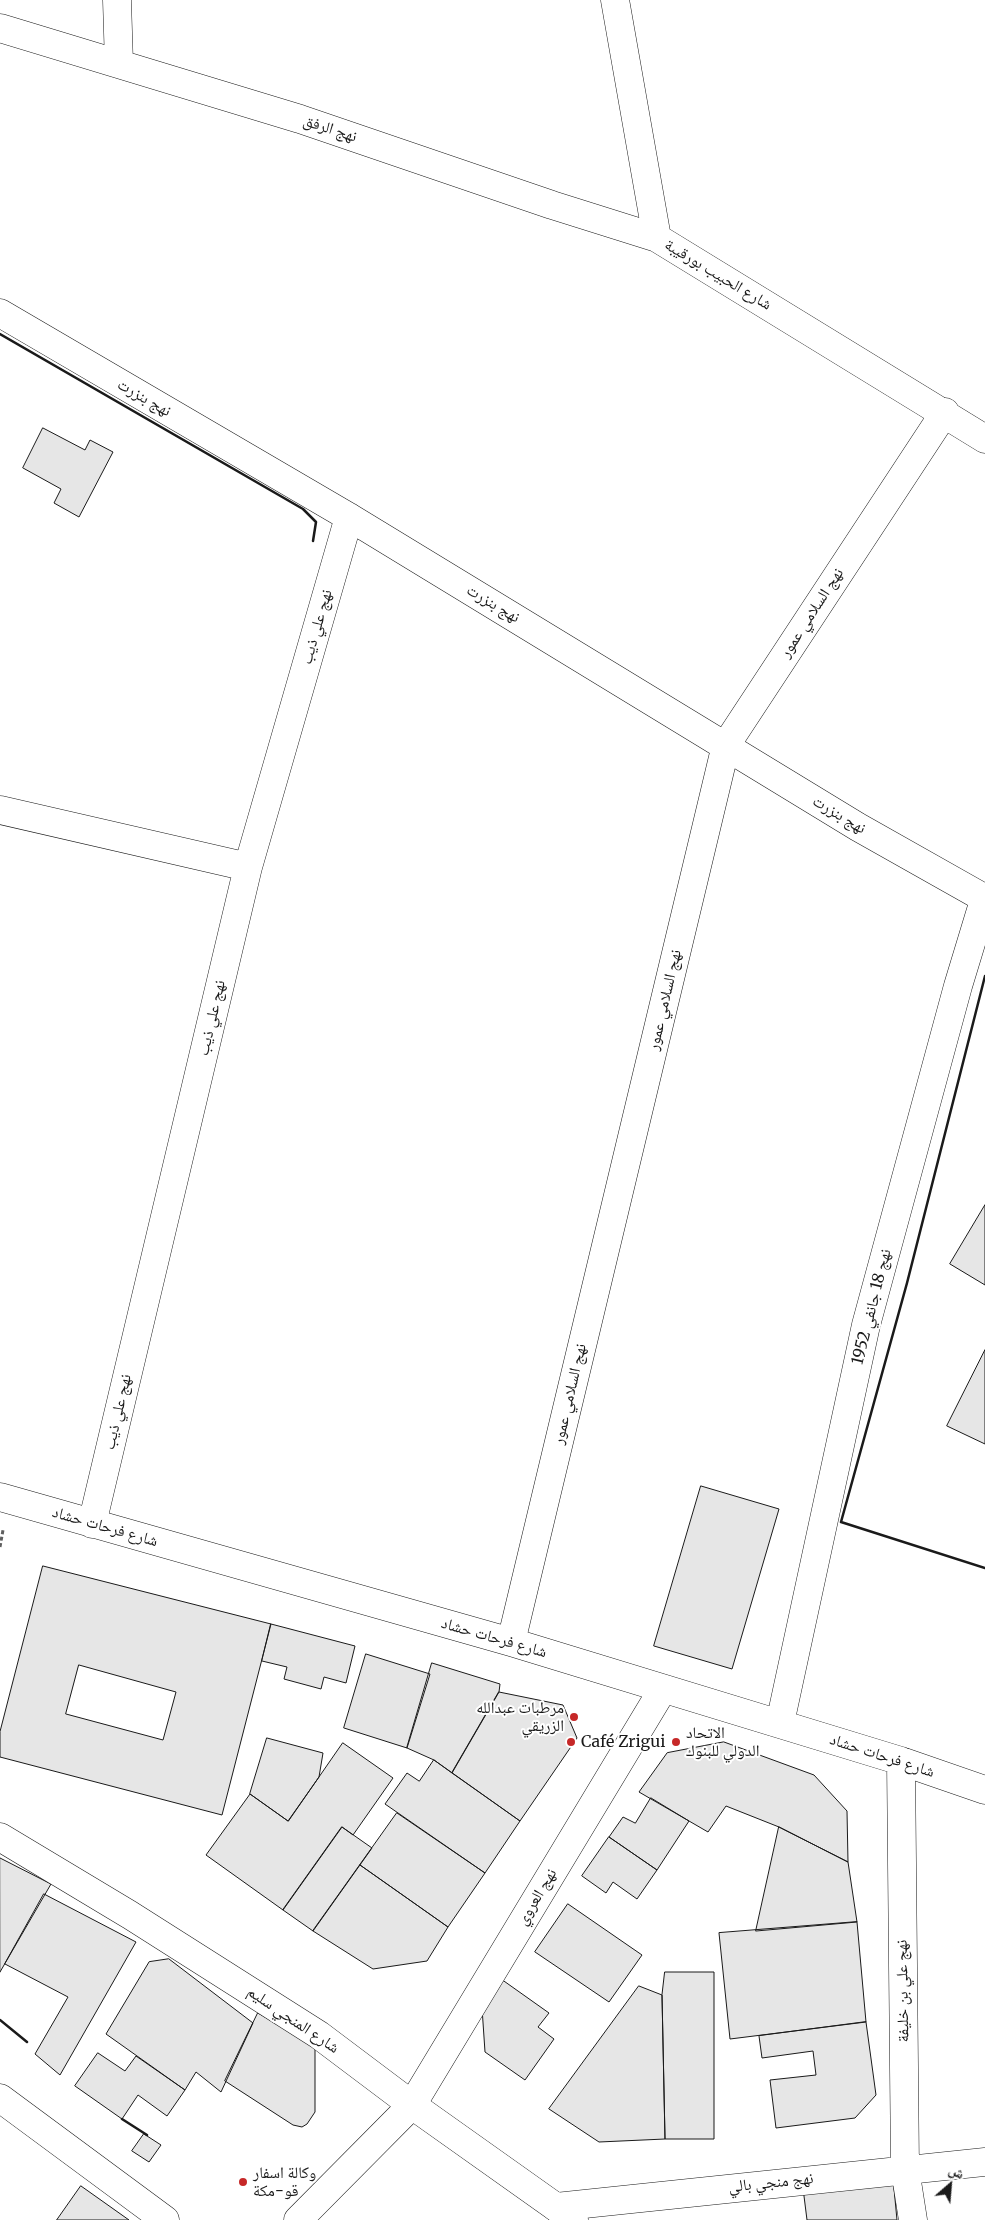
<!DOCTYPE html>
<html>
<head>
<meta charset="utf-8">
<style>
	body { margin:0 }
	#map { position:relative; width:985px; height:2220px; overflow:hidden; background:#fff; font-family:Merriweather,"Noto Naskh Arabic",serif }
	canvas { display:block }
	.north { position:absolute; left:925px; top:2160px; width:50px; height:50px; -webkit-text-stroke:4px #fff; paint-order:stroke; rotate:27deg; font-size:14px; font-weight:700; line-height:20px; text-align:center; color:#1a1a1a }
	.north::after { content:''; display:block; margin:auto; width:18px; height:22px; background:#1a1a1a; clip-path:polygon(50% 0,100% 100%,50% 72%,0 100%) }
</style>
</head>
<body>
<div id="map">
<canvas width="985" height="2220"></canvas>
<div class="north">ش</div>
</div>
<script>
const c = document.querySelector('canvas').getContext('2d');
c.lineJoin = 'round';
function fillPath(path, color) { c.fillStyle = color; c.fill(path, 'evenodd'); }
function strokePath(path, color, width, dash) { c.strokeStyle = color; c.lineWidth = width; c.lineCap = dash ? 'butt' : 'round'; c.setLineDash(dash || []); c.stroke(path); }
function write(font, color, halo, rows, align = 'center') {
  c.font = font + ' Merriweather,"Noto Naskh Arabic",serif'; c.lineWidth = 4; c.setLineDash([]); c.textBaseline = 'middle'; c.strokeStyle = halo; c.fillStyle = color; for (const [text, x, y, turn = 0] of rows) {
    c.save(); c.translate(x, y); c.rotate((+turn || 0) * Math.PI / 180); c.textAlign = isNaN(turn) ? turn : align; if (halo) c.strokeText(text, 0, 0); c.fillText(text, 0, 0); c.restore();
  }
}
const building = new Path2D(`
	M43,428L85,450L90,440L113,452L79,517L54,503L61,489L23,468Z
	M985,1205V1285L950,1264Z
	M985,1350V1444L947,1426Z
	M701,1486L779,1509L732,1669L654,1646Z
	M43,1566L271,1624L222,1815L0,1757V1732ZM79,1665L176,1692L163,1740L66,1714Z
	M271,1624L355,1646L346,1683L324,1677L321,1689L284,1679L287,1667L262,1661Z
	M366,1654L430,1674L407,1748L344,1728Z
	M432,1663L500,1684L499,1692L452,1773L434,1760L407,1748Z
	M499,1692L563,1705L577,1738L520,1821L452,1773Z
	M267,1738L323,1753L319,1777L288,1821L250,1794Z
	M724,1742L814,1775L847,1811L848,1862L779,1827L726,1806L708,1832L639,1792L667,1753Z
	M343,1743L393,1778L353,1835L342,1827L283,1910L206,1855L250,1794L288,1821Z
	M434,1760L520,1821L485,1873L385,1804L407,1773L419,1781Z
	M651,1798L689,1821L657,1870L609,1837L623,1817L635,1823Z
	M397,1813L485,1873L448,1927L360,1865Z
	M342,1827L372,1848L313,1931L283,1910Z
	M779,1827L848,1862L857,1922L756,1931Z
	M609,1837L657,1870L637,1899L613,1882L606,1893L582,1876Z
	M0,1858L51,1884L0,1972Z
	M360,1865L448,1927L427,1961L373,1969L313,1931Z
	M44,1894L136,1942L60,2075L35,2054L68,1997L5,1964Z
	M568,1904L642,1955L609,2002L535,1952Z
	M857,1922L866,2022L730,2039L719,1933Z
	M169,1959L253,2023L221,2092L196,2072L185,2090L106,2034L149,1962Z
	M665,1972H714V2139H665L662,1995Z
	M494,1974L549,2013L538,2027L554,2039L525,2080L485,2052L481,1993Z
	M639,1986L662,1995L665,2139L599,2142L549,2109Z
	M258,2013L315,2046V2112L307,2124L302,2127L293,2125L225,2081Z
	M866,2022L876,2095L855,2118L776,2128L770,2080L816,2075L813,2051L762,2058L759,2036Z
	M98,2053L125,2071L136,2056L185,2090L167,2116L138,2095L122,2119L75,2086Z
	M144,2134L161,2145L149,2162L132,2151Z
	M893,2178L897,2220H807L803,2188Z
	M81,2186L129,2220H57Z`);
fillPath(building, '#e6e6e6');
strokePath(building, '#1a1a1a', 1);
const minor = new Path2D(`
	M117,0L119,64
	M615,0L657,238
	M0,28L300,119L552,205L657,238L985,439
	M0,313L349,517L858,827L984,898
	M0,810L248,867
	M0,1497L511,1642L901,1761L985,1790
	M92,1524L248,867L349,517
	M511,1642L726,745L945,412
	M780,1723L866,1325L958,986L985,897
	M901,1761L905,2169L913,2220
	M0,2098L165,2220
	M556,2207L985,2162
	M298,2220L412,2105L663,1689`);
const major = new Path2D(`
	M0,1837L130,1915L319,2035L412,2105L574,2220`);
strokePath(minor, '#1a1a1a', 29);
strokePath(major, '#1a1a1a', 29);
strokePath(new Path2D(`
	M0,1547L3,1530`), '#5f5f5f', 3, [4, 2.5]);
strokePath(minor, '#fff', 28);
strokePath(major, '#fff', 28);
strokePath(new Path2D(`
	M0,334L303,509L316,522L313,541
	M985,976L907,1283L841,1522L985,1568
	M0,2020L27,2042
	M122,2119L147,2135`), '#1a1a1a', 2.5);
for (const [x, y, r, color] of [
	[574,1717,5,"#c62828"],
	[571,1742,5,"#c62828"],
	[676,1742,5,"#c62828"],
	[243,2182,5,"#c62828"]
]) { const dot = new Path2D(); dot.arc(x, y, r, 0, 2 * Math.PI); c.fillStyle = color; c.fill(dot); strokePath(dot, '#fff', 2); }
write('16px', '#1a1a1a', '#fff', [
	["نهج الرفق",330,129,18],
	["شارع الحبيب بورقيبة",718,275,31],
	["نهج بنزرت",144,398,30],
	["نهج بنزرت",493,604,31],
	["نهج السلامي عمور",812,613,-57],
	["نهج علي ذيب",317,627,-74],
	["نهج بنزرت",839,815,31],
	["نهج السلامي عمور",665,1000,-77],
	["نهج علي ذيب",212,1018,-77],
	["نهج 18 جانفي 1952",872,1307,-76],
	["نهج السلامي عمور",570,1394,-77],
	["نهج علي ذيب",118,1412,-77],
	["شارع فرحات حشاد",105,1527,16],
	["شارع فرحات حشاد",494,1638,16],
	["شارع فرحات حشاد",882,1756,18],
	["نهج العروي",537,1897,-59],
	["نهج علي بن خليفة",903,1991,-91],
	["شارع المنجي سليم",293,2020,34],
	["نهج منجي بالي",771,2183,-6]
]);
write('16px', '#1a1a1a', '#fff', [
	["مرطبات عبدالله",564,1708,"right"],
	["الزريقي",564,1726,"right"],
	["الاتحاد",686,1733],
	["الدولي للبنوك",686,1751],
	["Café Zrigui",581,1742],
	["وكالة اسفار",253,2173],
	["قو-مكة",253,2191]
], 'left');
</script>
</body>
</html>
